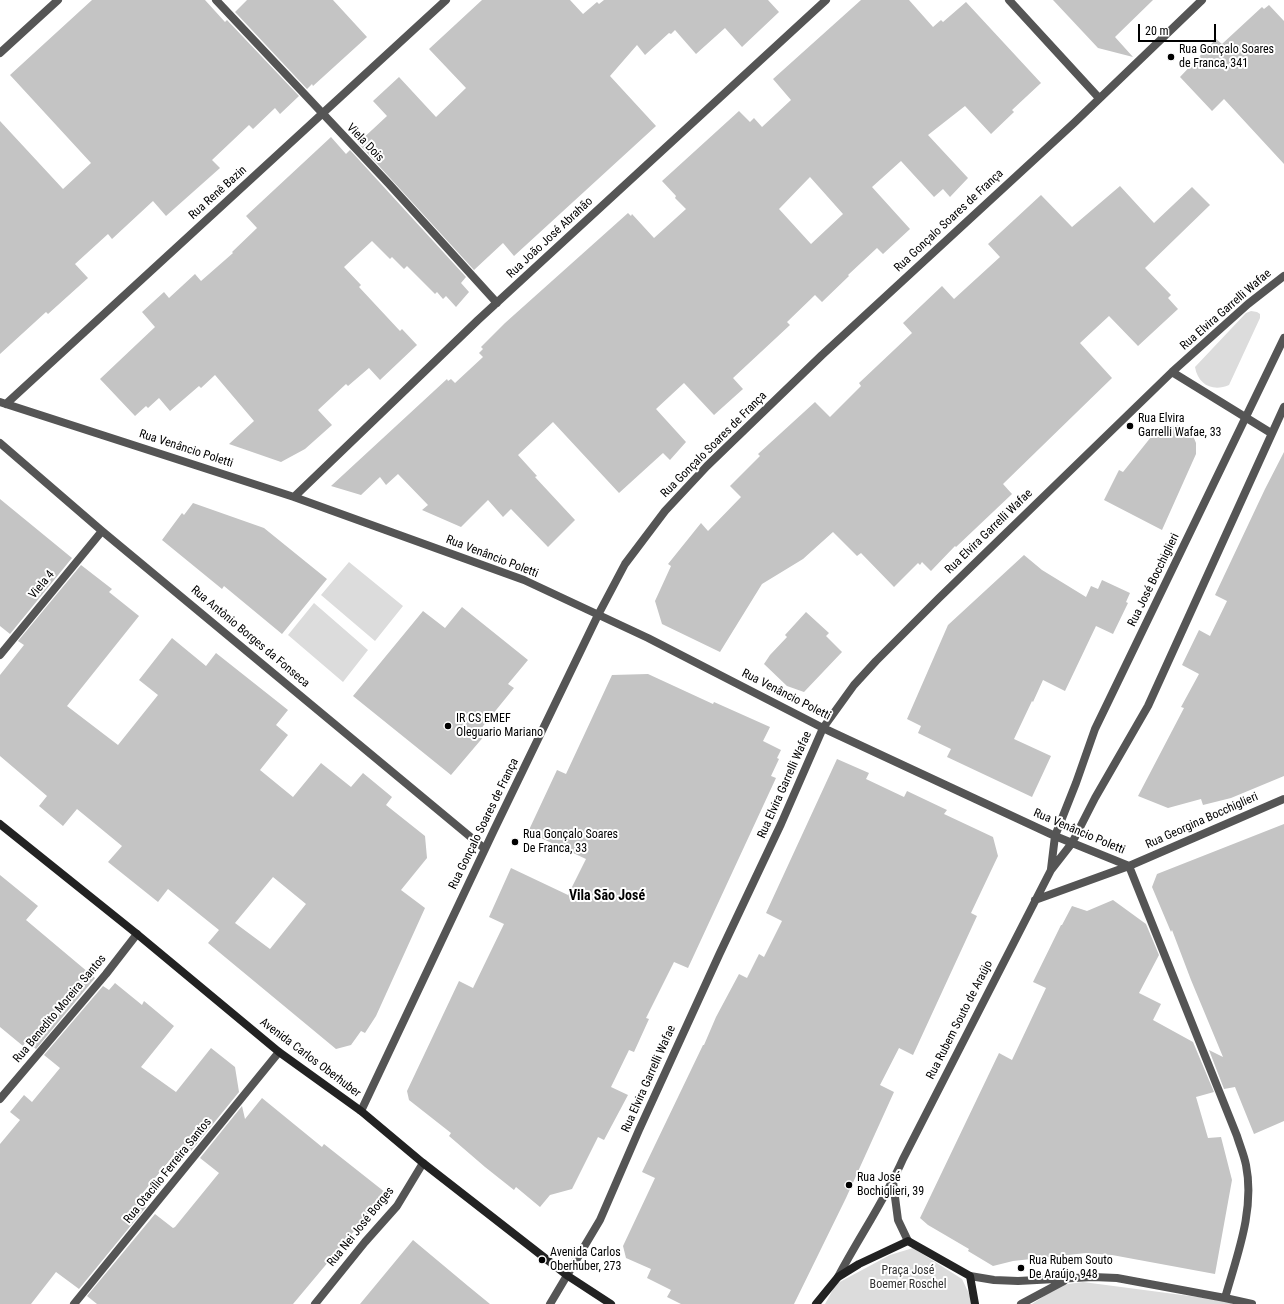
<!DOCTYPE html>
<html>
<head>
<meta charset="utf-8">
<style>
	body { margin:0 }
	#map { position:relative; width:1284px; height:1304px; overflow:hidden; background:#fff; font-family:"Roboto Condensed",sans-serif }
	canvas { display:block }
	.scale { position:absolute; left:1138px; top:24px; width:78px; height:18px; box-sizing:border-box; border:2px solid #000; border-top:0; padding-left:5px; font-size:12px; line-height:14px; white-space:nowrap; color:#000; -webkit-text-stroke:3px #fff; paint-order:stroke }
</style>
</head>
<body>
<div id="map">
<canvas width="1284" height="1304"></canvas>
<div class="scale">20 m</div>
</div>
<script>
const c = document.querySelector('canvas').getContext('2d');
c.lineJoin = 'round';
function fillPath(path, color) { c.fillStyle = color; c.fill(path, 'evenodd'); }
function strokePath(path, color, width, dash) { c.strokeStyle = color; c.lineWidth = width; c.lineCap = dash ? 'butt' : 'round'; c.setLineDash(dash || []); c.stroke(path); }
function write(font, color, halo, rows, align = 'center') {
  c.font = font + ' "Roboto Condensed",sans-serif'; c.lineWidth = 4; c.setLineDash([]); c.textBaseline = 'middle'; c.strokeStyle = halo; c.fillStyle = color; for (const [text, x, y, turn = 0] of rows) {
    c.save(); c.translate(x, y); c.rotate((+turn || 0) * Math.PI / 180); c.textAlign = isNaN(turn) ? turn : align; if (halo) c.strokeText(text, 0, 0); c.fillText(text, 0, 0); c.restore();
  }
}
fillPath(new Path2D(`
	M1251,311L1257,312L1260,314V318L1229,385C1213,392 1198,385 1195,367L1246,313Z
	M349,562L403,606L375,641L321,595Z
	M314,603L368,650L343,682L288,635Z
	M913,1248L962,1279L972,1300V1304H825L836,1284L890,1255Z
	M1083,1282L1228,1301L1238,1304H1032L1061,1285Z`), '#dcdcdc');
fillPath(new Path2D(`
	M92,0H205L225,22L227,20L299,96L280,114L275,108L253,129L249,125L212,160L220,168L166,216L153,201L112,239L108,234L75,264L88,278L48,314L46,312L0,354V121L63,189L91,163L10,75Z
	M247,0H333L367,37L313,86L312,84L307,89L235,12Z
	M482,0H570L583,14L597,2L599,4L604,0H768L779,12L742,47L725,28L696,54L675,30L671,34L669,33L645,55L637,45L610,76L656,126L514,256L503,243L474,270L358,143L387,116L373,101L399,77L436,117L466,88L429,49Z
	M861,0H909L933,27L941,20L943,22L966,2L1041,83L1012,110L1014,112L991,134L965,106L928,135L968,178L950,197L943,189L934,197L901,161L872,187L910,229L883,254L877,248L848,275L849,276L822,302L815,295L787,322L790,325L733,378L743,389L714,415L684,383L656,409L686,442L670,460L663,453L619,493L553,422L518,455L537,476L535,477L575,520L548,547L511,509L503,517L488,500L461,527L422,510L428,505L398,474L386,485L380,477L361,495L331,486L447,379L448,381L451,379L455,383L483,357L479,353L483,349L481,347L505,323L628,213L631,216L632,214L654,238L686,209L675,198L676,196L662,181L739,111L750,122L754,118L762,127L791,100L773,79ZM810,177L843,214L811,244L779,209Z
	M1053,0H1153L1115,37L1133,57L1098,48Z
	M1269,5L1284,21V164L1224,99L1212,111L1180,77L1216,39L1222,44L1262,7L1264,9Z
	M331,137L346,154L350,150L466,277L461,283L469,292L456,307L446,296L443,299L437,292L435,294L407,266L404,269L392,257L390,259L372,241L344,267L361,285L359,287L400,331L402,329L417,345L380,380L369,368L348,386L346,384L318,410L332,425L305,449L281,462L229,444L254,421L215,375L201,388L199,386L170,411L159,398L148,408L146,406L135,416L100,379L155,327L142,312L164,292L169,298L195,274L201,281L233,253L232,252L257,228L246,216Z
	M1120,186L1154,223L1192,187L1210,205L1145,268L1171,295L1168,298L1178,309L1138,346L1109,316L1080,343L1112,378L1003,484L1012,494L956,547L955,546L931,571L922,562L920,565L918,563L894,587L861,553L857,556L833,532L803,559L762,584L720,652L662,624L655,601L671,566L668,564L701,523L708,531L741,497L730,486L760,456L758,454L815,402L830,417L861,386L859,383L912,333L903,323L942,286L954,299L1000,257L988,244L1041,195L1072,227Z
	M1178,425L1186,428L1191,431L1196,443V454L1162,530L1104,500L1119,470L1123,472L1151,437L1164,428Z
	M1284,452V776L1231,798L1203,805L1201,799L1168,808L1138,796L1184,708L1181,707L1199,674L1182,665L1199,630L1210,636L1227,601L1215,595L1265,489Z
	M0,499L72,558L10,634L0,626Z
	M193,503L264,528L327,579L282,634L224,586L222,589L162,540L182,513L184,515Z
	M1024,555L1042,570L1086,597L1091,586L1098,589L1102,580L1130,593L1126,602L1128,603L1113,634L1096,626L1065,691L1043,680L1033,702L1032,701L1014,739L1051,756L1032,797L947,757L951,749L918,733L921,726L907,719L948,625Z
	M81,565L112,589L109,592L139,616L67,706L118,745L158,695L139,680L172,638L206,666L216,653L288,710L276,725L288,735L260,770L293,797L321,763L351,787L363,773L392,797L386,805L425,836L427,858L401,890L425,908L376,1016L365,1033L361,1031L351,1045L336,1049L208,943L219,930L168,889L158,902L108,862L122,846L77,809L63,826L39,806L47,796L0,756V675L24,645L18,641ZM273,877L306,904L270,949L235,923Z
	M462,607L528,660L508,684L514,688L479,731L485,735L451,775L353,696L423,611L445,628Z
	M806,612L829,633L826,636L842,652L804,692L787,686L764,664L770,655L787,637L785,635Z
	M648,674L713,704L714,702L770,727L763,741L781,750L777,758L779,759L771,776L776,778L688,968L674,962L646,1018L649,1019L634,1052L629,1050L611,1087L628,1095L604,1140L598,1137L572,1189L550,1195L540,1207L516,1187L514,1190L485,1167L449,1136L451,1133L409,1100L407,1091L459,981L473,988L504,924L489,917L511,868L568,895L586,859L528,832L557,770L566,774L612,675Z
	M837,759L869,773L866,779L904,797L907,791L947,810L944,814L993,837L998,856L971,913L977,916L913,1055L899,1048L880,1085L894,1092L846,1198L794,1304H681L667,1297L671,1290L647,1278L651,1269L626,1258L623,1246L655,1178L642,1172L703,1045H704L716,1017L739,974L747,978L759,954L764,957L782,921L766,913Z
	M1284,824V1121L1254,1134L1235,1087L1224,1089L1209,1050L1223,1057L1191,980L1172,930L1171,932L1152,887L1157,874Z
	M0,875L38,906L26,920L95,978L36,1049L26,1041L23,1046L0,1027Z
	M1113,900L1146,924L1159,955L1139,993L1161,1004L1153,1020L1193,1042L1214,1092L1196,1097L1208,1138L1221,1137L1232,1180L1215,1274L1112,1255L1086,1253L1013,1261L993,1266L968,1251L969,1249L928,1225L920,1218L999,1053L1012,1060L1046,988L1033,982L1061,925H1062L1072,906L1087,911Z
	M115,983L142,1005L144,1001L174,1026L141,1067L176,1092L211,1048L235,1067L239,1092L191,1151L183,1144L137,1200L146,1207L79,1289L56,1272L31,1304H0V1144L20,1120L10,1112L24,1095L32,1102L60,1068L44,1055L103,986L109,990Z
	M262,1098L322,1147L324,1144L386,1193L293,1304H97L87,1296L155,1214L173,1228L175,1227L219,1173L200,1158L242,1106L245,1119Z
	M413,1240L468,1286L490,1304H360Z`), '#c4c4c4');
strokePath(new Path2D(`
	M216,0L389,184L497,303
	M1009,0L1099,98
	M0,53L58,0
	M1172,372L1271,433
	M0,402L294,497L524,580L648,638L823,728L1055,836L1129,866L1237,1136C1240,1146 1244,1155 1246,1165C1255,1210 1237,1255 1225,1298
	M6,404L446,0
	M0,443L102,531L485,849
	M294,497L478,320L826,0
	M0,655L102,531
	M1051,869L1055,836L1076,783L1095,729L1284,338
	M1035,900L1129,866L1284,799
	M0,1099L106,974L137,934
	M361,1111L494,830L598,615L625,564L665,511L707,466L822,355L1074,123L1202,0
	M893,1182L898,1220L908,1241
	M970,1276L994,1280L1018,1281L1093,1277L1117,1278L1225,1298L1252,1304
	M838,1277C859,1237 885,1200 903,1159L1051,870L1072,843L1095,798L1148,706L1284,407
	M74,1304L279,1052
	M315,1304L365,1242L397,1206L423,1163
	M550,1304L600,1220L639,1130L719,955L781,824L823,728L854,685L876,661L939,598L1172,372L1248,304L1284,276
	M1021,1304L1064,1281`), '#555', 8);
strokePath(new Path2D(`
	M0,824L137,934L279,1052L361,1111L423,1163L568,1276L611,1304
	M816,1304L838,1277L859,1264L908,1241L970,1276L975,1304`), '#222', 8);
for (const [x, y, r, color] of [
	[1171,57,4,"#000"],
	[1130,426,4,"#000"],
	[448,726,4,"#000"],
	[515,842,4,"#000"],
	[849,1185,4,"#000"],
	[542,1260,4,"#000"],
	[1021,1268,4,"#000"]
]) { const dot = new Path2D(); dot.arc(x, y, r, 0, 2 * Math.PI); c.fillStyle = color; c.fill(dot); strokePath(dot, '#fff', 1.5); }
write('12px', '#000', '#fff', [
	["Rua Gonçalo Soares",1179,50],
	["de Franca, 341",1179,64],
	["Rua Elvira",1138,419],
	["Garrelli Wafae, 33",1138,433],
	["IR CS EMEF",456,719],
	["Oleguario Mariano",456,733],
	["Rua Gonçalo Soares",523,835],
	["De Franca, 33",523,849],
	["Rua José",857,1178],
	["Bochiglieri, 39",857,1192],
	["Avenida Carlos",550,1253],
	["Oberhuber, 273",550,1267],
	["Rua Rubem Souto",1029,1261],
	["De Araújo, 948",1029,1275]
], 'left');
write('12px', '#000', '#fff', [
	["Viela Dois",365,143,46],
	["Rua Renê Bazin",218,193,-42],
	["Rua Gonçalo Soares de França",949,221,-43],
	["Rua João José Abrahão",550,238,-43],
	["Rua Elvira Garrelli Wafae",1226,310,-41],
	["Rua Gonçalo Soares de França",714,445,-45],
	["Rua Venâncio Poletti",186,449,18],
	["Rua Elvira Garrelli Wafae",989,532,-44],
	["Rua Venâncio Poletti",492,557,21],
	["Rua José Bocchiglieri",1154,580,-64],
	["Viela 4",42,585,-50],
	["Rua Antônio Borges da Fonseca",250,637,40],
	["Rua Venâncio Poletti",786,695,27],
	["Rua Elvira Garrelli Wafae",785,785,-66],
	["Rua Georgina Bocchiglieri",1202,821,-24],
	["Rua Gonçalo Soares de França",484,824,-64],
	["Rua Venâncio Poletti",1079,832,23],
	["Rua Benedito Moreira Santos",60,1009,-50],
	["Rua Rubem Souto de Araújo",960,1020,-63],
	["Avenida Carlos Oberhuber",310,1058,37],
	["Rua Elvira Garrelli Wafae",649,1079,-66],
	["Rua Otacílio Ferreira Santos",168,1171,-51],
	["Rua Nei José Borges",361,1227,-51]
]);
write('12px', '#333', '#fff', [
	["Praça José",908,1271],
	["Boemer Roschel",908,1285]
]);
write('bold 14px', '#000', '#fff', [
	["Vila São José",607,896]
]);
</script>
</body>
</html>
